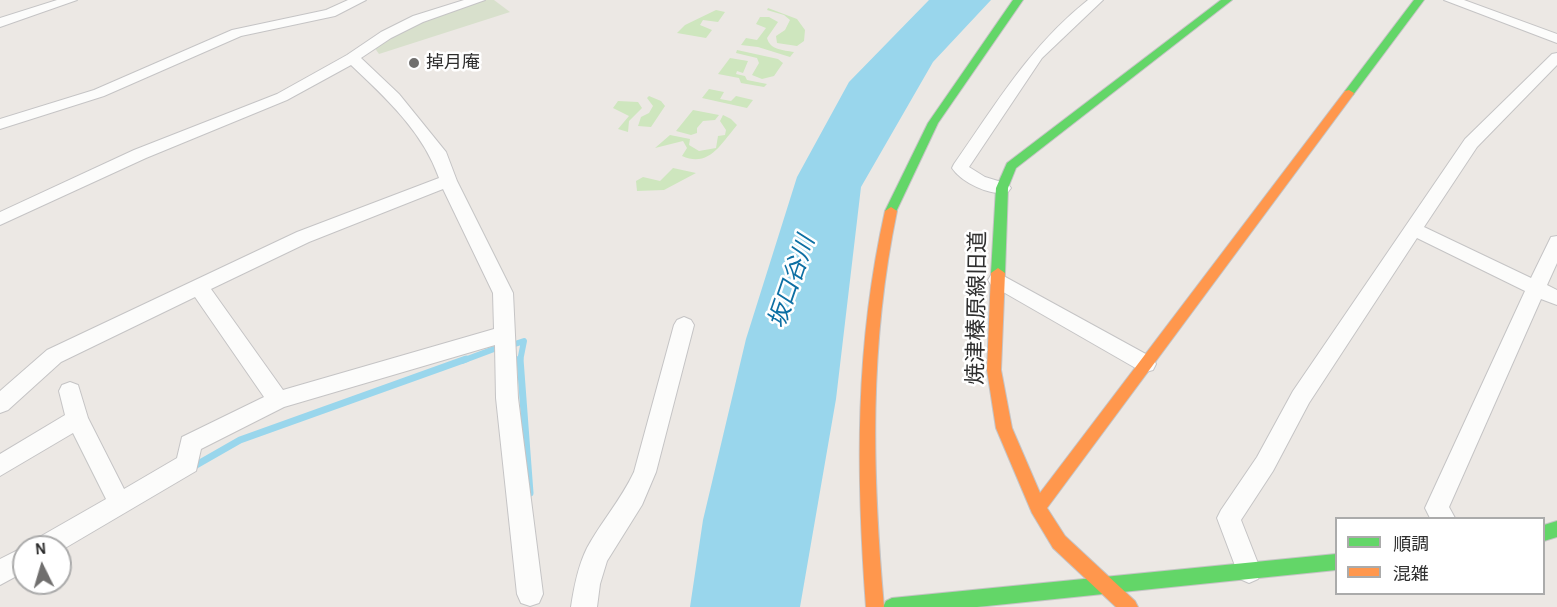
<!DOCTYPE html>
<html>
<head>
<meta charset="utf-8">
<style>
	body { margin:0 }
	#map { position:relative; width:1557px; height:607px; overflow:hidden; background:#ece8e4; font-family:"Alegreya Sans","Noto Sans JP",sans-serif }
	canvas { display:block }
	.legend { position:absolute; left:1335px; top:517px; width:210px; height:78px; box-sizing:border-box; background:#fff; border:2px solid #ababab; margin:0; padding:8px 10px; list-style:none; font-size:18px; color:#2e2e2e }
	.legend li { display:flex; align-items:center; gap:12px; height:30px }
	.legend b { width:30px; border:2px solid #ababab }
	.north { position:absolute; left:12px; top:535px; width:60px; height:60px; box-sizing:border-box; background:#fff; border:2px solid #ababab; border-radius:50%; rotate:355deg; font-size:16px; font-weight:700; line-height:24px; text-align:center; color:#2e2e2e }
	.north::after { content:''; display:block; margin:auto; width:21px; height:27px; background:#706f6e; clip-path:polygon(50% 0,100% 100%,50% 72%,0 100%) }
</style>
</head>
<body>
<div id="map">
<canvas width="1557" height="607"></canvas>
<ul class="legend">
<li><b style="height:8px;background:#63d668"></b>順調</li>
<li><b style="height:8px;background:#ff974d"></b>混雑</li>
</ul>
<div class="north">N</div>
</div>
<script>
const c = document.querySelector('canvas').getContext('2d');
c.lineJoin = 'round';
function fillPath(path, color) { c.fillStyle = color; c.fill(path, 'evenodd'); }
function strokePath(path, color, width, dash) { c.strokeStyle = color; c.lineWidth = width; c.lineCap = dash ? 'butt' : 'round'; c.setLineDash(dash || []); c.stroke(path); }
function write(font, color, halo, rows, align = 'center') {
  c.font = font + ' "Alegreya Sans","Noto Sans JP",sans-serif'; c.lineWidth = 5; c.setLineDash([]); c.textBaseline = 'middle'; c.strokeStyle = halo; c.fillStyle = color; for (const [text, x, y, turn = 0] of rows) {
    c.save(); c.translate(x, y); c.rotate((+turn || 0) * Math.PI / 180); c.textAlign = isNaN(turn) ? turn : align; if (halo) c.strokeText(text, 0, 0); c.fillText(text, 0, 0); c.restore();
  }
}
fillPath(new Path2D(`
	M768,8L797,19L805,30L804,41L797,46L777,43L776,36L785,30L790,20L784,15L767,10Z
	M716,10L725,12L718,22L703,20L700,25L712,30L706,38L677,33L685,25Z
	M760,17H769L778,22L767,38C770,50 783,50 794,52L790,57L758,47L741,45L746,38L757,40L766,28L756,24Z
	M737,50L778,59L783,63L774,76L762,79L752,75L759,63L757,58L736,53Z
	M730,58L748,61L743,73L737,71L736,74L745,76L747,80L767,84L764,87L741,83L739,78L718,74Z
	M709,89L724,92L720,99L731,101L736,96L753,100L747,108L702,98Z
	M649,96L661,101L665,106L651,127L638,126L641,117L649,113L653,106L647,98Z
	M618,101L638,102L642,108L629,121L628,132L618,129L629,116L613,108Z
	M693,110L719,115L715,120L703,121L697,128V133L691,135L676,131Z
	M723,115L731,119L737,125C721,144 709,168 682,156L687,148L683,141L655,148L670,135L690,139L689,145L699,151L716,148L718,136L725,135L726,130L720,121Z
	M673,168L696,173L664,190L637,191L636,181L643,177L660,181Z`), '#cee6be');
fillPath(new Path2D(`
	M486,0H494L510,12L379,54L374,47L417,22Z`), '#d8e0cc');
fillPath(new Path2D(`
	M929,0H991L933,62L861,187L836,399L800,607H690L703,520L746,339L797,177L849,82Z`), '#99d6ec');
strokePath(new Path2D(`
	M515,344L524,341L520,361
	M462,361L494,349`), '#99d6ec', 6);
strokePath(new Path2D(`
	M520,359L530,493
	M191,468L240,440L466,359`), '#99d6ec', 7);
const street = new Path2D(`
	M57,0H77L0,27V18Z
	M348,0H366L335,16L241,36L104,96L0,129V119L94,90L232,30L326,10Z
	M464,0H485L423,22L391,38L361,58L399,94L446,152L457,181L513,293L518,398L543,594L539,603L530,606L521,603L517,594L496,398L495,345L284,407L201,449L196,471L60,551V547H33L36,539L106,499L73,433L0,476V454L65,415L59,391L62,385L70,382L78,385L88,418L124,489L177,458L182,437L264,397L195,297L61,362L8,410L0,413V391L47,350L297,232L439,178C423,132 386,98 351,65L287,100L146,158L0,225V212L134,150L277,94L347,55L381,32L413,16ZM443,189L493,293L494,329L283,390L211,289L309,242Z
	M1088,0H1103L1042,58L969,167L985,177L1008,184L1011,188L1008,192C991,197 961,182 952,168L954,164C996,104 1030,46 1088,0Z
	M1444,0H1464L1557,34V43Z
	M1557,53V65L1477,147L1424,227L1531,278L1551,237L1557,236V263L1547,285L1557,290V305L1541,299L1449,507L1455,518H1430L1425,508L1525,291L1417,238L1309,403L1273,471L1241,520L1261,571L1258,579L1249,583L1240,579L1217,518L1221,510L1257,457L1293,391L1465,139L1552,54Z
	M998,273L1153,358L1156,364L1153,370L1146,372L1139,370L991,285L988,280L991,275Z
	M684,317L691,320L694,325L656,472L642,505L607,561L600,584L597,607H571C574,587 578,566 587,548C601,522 621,500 634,472L674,325L677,320Z
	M24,547V572L0,585V559Z`);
const fast = new Path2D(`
	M1013,0H1023L938,123L895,214H887L885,211L928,123Z
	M1221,0H1232L1016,168L1008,188L1005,273L1003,276H993L991,273L996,188L1007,163Z
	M1414,0H1424L1353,95H1345V91Z
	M1557,521V537L1544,541V525Z
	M1336,554V570L977,607H883L886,601L892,598Z`);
const slow = new Path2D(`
	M1349,90L1354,93L1353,95L1047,508L1065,536L1135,601L1138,607H1116L1053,548L1032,513L996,428L987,370L991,273L998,268L1005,273L1001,370L1012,428L1040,493L1345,91Z
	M891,207L897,211C869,346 872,470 884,607H866C856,470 855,346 885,211Z`);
strokePath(street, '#c5c4c5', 2);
strokePath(fast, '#c5c4c5', 2);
strokePath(slow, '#c5c4c5', 2);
fillPath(street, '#fcfcfb');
fillPath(fast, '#63d668');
fillPath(slow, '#ff974d');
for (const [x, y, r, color] of [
	[414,63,6,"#706f6e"]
]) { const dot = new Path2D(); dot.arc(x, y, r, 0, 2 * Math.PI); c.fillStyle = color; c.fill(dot); strokePath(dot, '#fff', 2); }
write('18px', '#2e2e2e', '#fff', [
	["掉月庵",426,63]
], 'left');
write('22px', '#2e2e2e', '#fff', [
	["焼津榛原線旧道",977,308,-89]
]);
write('italic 24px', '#0d6fa3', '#fff', [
	["坂口谷川",792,282,-71]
]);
</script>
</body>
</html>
